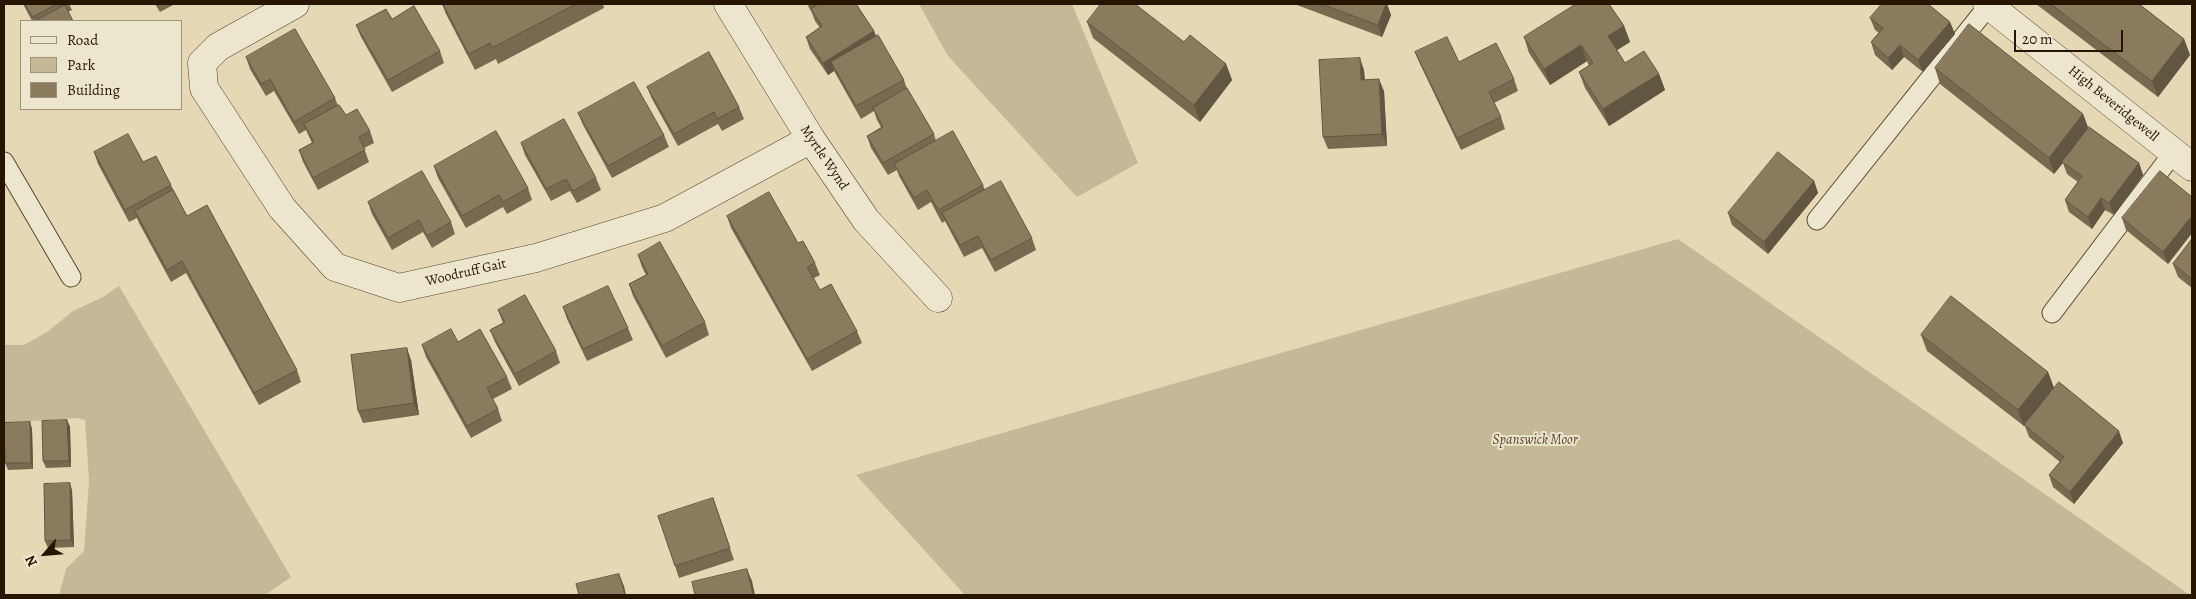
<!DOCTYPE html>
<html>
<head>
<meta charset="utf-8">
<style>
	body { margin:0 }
	#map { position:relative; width:2196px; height:599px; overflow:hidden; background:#e4d9b4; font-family:Alegreya,serif }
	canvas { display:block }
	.frame { position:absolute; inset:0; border:5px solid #281501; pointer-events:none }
	.legend { position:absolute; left:20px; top:20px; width:162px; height:90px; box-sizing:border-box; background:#ede6ce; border:1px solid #9e927c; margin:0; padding:6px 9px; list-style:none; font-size:15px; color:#281501 }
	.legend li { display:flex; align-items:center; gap:10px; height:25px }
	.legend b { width:25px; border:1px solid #9e927c }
	.north { position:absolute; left:20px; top:529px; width:50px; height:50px; -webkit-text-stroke:4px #ede6ce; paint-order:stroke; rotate:243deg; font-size:14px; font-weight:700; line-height:20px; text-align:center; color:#281501 }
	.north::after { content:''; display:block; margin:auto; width:18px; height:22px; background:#281501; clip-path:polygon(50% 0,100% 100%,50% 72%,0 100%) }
	.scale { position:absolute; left:2014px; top:30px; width:109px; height:22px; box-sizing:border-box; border:2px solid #281501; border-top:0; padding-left:6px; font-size:15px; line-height:18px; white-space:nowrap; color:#281501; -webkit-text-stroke:4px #ede6ce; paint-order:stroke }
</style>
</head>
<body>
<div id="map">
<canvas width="2196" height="599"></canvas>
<div class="frame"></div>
<ul class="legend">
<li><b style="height:6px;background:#ede6ce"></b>Road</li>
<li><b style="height:14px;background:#c4b896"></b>Park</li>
<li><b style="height:14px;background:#8a7b5e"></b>Building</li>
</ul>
<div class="north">N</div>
<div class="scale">20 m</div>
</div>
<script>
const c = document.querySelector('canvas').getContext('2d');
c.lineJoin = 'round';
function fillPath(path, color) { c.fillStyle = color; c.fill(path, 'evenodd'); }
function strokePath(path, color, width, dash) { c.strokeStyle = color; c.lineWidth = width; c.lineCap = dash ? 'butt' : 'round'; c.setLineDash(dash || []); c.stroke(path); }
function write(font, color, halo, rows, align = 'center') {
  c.font = font + ' Alegreya,serif'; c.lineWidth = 4; c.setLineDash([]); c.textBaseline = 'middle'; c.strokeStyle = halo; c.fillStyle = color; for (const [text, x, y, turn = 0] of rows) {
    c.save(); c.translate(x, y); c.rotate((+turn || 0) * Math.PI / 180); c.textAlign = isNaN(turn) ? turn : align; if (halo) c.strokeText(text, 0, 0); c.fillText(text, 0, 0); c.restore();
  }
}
fillPath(new Path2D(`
	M919,4H1072L1138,163L1077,197L948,56Z
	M1678,239L2190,595H965L856,475Z
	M119,286L291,577L265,595H59L66,569L84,551L89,481L85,420L77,418L4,423V345H24L47,332L73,311L103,297Z`), '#c4b896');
const lane = new Path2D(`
	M4,162L71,277
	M1817,220L1989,5
	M2052,313L2174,152`);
const street = new Path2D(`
	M295,4L218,47L202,63L204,88L282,208L335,267L399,288L536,258L665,218L811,139
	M728,4L811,139L866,220L938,298
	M1987,4L2192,167`);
strokePath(lane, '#57462e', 21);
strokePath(street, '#57462e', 29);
strokePath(lane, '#ede6ce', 19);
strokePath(street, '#ede6ce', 28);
fillPath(new Path2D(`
	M23,4H69L72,10L68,12L73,21H32Z
	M155,4H175L160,12Z
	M442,4H603L604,8L498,64L496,59L475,70L446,14Z
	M807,4H856L874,31L876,36L904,80L907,89L934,134L936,141L983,185L985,190L1032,238L1036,250L995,272L982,248L964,257L945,221L942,223L931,202L918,210L899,176L897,170L888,175L871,148L867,136L881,127L877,120L874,111L861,119L834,71L828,75L810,49L806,37L820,28L815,21L812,13Z
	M1297,4H1387L1391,15L1382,37L1297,5Z
	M2036,4H2139L2184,39L2190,55L2158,97Z
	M1870,18L1950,22L1955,34L1923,72L1904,57L1892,70L1875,55L1871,42L1879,33L1875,30Z
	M392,19L440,51L444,63L392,92L361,37L356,25Z
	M1087,22L1184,42L1226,64L1232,80L1200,122L1093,38Z
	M1624,26L1630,42L1617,50L1625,63L1659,74L1665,90L1609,126L1585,88L1579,72L1589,66L1587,61L1550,85L1529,53L1524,37Z
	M1415,52L1514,79L1518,91L1494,103L1501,117L1505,129L1461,150L1420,64Z
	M246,57L335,98L338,106L346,115L370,131L374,143L364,148L369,162L318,190L303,162L299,150L312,143L306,130L299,134L274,91L266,96L250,69Z
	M1935,68L2083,114L2088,128L2139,163L2143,175L2114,215L2105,210L2092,229L2069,212L2065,200L2078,182L2067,174L2063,163L2054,174L1940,84Z
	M1364,70L1365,80L1384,91L1387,146L1328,149L1323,137Z
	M647,87L739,107L744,119L722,131L718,124L678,146L652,99Z
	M578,113L664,135L669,147L612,178L583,125Z
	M521,143L596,178L601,190L577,203L570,191L551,201L525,155Z
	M94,152L143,162L171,185L187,216L297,370L301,382L259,405L186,273L171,282L139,223L137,218L129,222L98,164Z
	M434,166L528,188L532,200L507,214L503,207L466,228L438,178Z
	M1814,181L1818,193L1768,254L1732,225L1728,213Z
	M2192,197V233L2168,264L2126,230L2122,218Z
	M368,202L451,222L455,234L432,248L423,232L392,250L372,214Z
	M727,216L798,243L815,263L820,275L814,278L820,290L857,331L862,343L812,371L731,228Z
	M2192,239V288L2178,277L2173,264Z
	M638,255L705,322L709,335L666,358L633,296L629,284L646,275L642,267Z
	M563,307L628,328L633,340L587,361L567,319Z
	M498,310L556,351L560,363L519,386L495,342L490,330L503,323Z
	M1921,335L2048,372L2054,388L2041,404L2123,443L2074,504L2053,487L2049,475L2060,462L2029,437L2025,426H2024L1927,351Z
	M458,342L507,377L512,389L493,399L498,409L502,421L471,438L426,357L422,345Z
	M411,360L419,415L363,423L358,411Z
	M67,420L70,427L71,467L46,468L43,461Z
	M30,422L32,429L33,469L8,470L5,463Z
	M72,490L74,547L48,548L45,541Z
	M713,498L734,560L679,578L675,566Z`), '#776a51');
fillPath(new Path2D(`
	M1386,4H1387L1391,15L1382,37L1378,25Z
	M1950,22L1955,34L1923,72L1918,60Z
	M1624,26L1630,42L1614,52L1608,36Z
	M874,31L878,43L831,62L834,71L828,75L823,63Z
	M2184,39L2190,55L2158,97L2152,81Z
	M1581,45L1587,61L1550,85L1544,69Z
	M1900,45L1904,57L1892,70L1888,58Z
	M1360,58L1364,70L1365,92L1361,80Z
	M1226,64L1232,80L1200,122L1194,105Z
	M1659,74L1665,90L1609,126L1603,109Z
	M1379,79L1384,91L1387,146L1382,134Z
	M2083,114L2089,130L2054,174L2049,158Z
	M2139,163L2143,175L2114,215L2109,203Z
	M1814,181L1818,193L1768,254L1764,242Z
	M2101,198L2105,210L2092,229L2088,217Z
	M2192,216V233L2168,264L2163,252Z
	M407,348L411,360L419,415L414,403Z
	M2048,372L2054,388L2024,426L2018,410Z
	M67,420L70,427L71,467L69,461Z
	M30,422L32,429L33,469L31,463Z
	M2119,431L2123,443L2074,504L2070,492Z
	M70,483L72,490L74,547L71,540Z
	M747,569L752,581L755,595H753Z
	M619,574L624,586L626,595H625Z`), '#615642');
const building = new Path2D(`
	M25,4H57L33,17Z
	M443,4H576L492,48L490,43L469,54Z
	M819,4H856L874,31L823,63L806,37L822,26L811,9Z
	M1101,4H1135L1184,42L1190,35L1226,64L1194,105L1087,22Z
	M1322,4H1386L1378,25Z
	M1576,4H1609L1624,26L1608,36L1625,63L1644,51L1659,74L1603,109L1579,72L1593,63L1581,45L1544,69L1524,37Z
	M1882,4H1928L1950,22L1918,60L1900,45L1888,58L1871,42L1883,28L1870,18Z
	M2051,4H2139L2184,39L2152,81Z
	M65,5L73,21H35Z
	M414,6L440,51L388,80L356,25L386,9L392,19Z
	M1969,24L2083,114L2049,158L1935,68Z
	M295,29L335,98L294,122L270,79L261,84L246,57Z
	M878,35L904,80L856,106L831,62Z
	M1447,37L1459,62L1496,43L1514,79L1489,92L1501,117L1457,138L1415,52Z
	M709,52L739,107L717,119L714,112L674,134L647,87Z
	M1360,58L1361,80L1379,79L1382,134L1323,137L1319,60Z
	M634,82L664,135L608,166L578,113Z
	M907,88L934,134L883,163L867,136L883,127L873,108Z
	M339,105L346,115L357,109L370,131L359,137L365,150L313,178L299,150L314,142L304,124Z
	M564,119L596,178L573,191L566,179L546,189L521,143Z
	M2089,127L2139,163L2109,203L2101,198L2088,217L2065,200L2082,176L2062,162Z
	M496,131L528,188L503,202L499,195L462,216L434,166Z
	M953,131L983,185L938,210L927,190L914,198L894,164Z
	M128,134L143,162L156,156L171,185L125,210L94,152Z
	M1778,152L1814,181L1764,242L1728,213Z
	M422,171L451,222L427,236L419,220L388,238L368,202Z
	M2160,171L2192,197V216L2163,252L2122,218Z
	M1001,181L1032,238L991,260L978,236L960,245L942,213Z
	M173,190L187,216L207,205L297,370L254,393L182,261L167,270L135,211Z
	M769,192L798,243L803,241L815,263L807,267L820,290L831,284L857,331L807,359L727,216Z
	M2192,239V279L2173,264Z
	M660,242L705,322L662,346L629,284L648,274L638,255Z
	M608,286L628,328L583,349L563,307Z
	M525,295L556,351L515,374L490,330L505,322L498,310Z
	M1951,296L2048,372L2018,410L1921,335Z
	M451,329L458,342L480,329L507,377L487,388L498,409L467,426L422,345Z
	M407,348L414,403L358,411L351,355Z
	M2059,382L2119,431L2070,492L2049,475L2064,457L2024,425Z
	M67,420L69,461H43L42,421Z
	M30,422L31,463H5L4,423Z
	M70,483L71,540L45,541L44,484Z
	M713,498L730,548L675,566L658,516Z
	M747,569L753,595H695L692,582Z
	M619,574L625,595H579L576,584Z`);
fillPath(building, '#8a7b5e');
strokePath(building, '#615642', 1);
write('14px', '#281501', '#ede6ce', [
	["High Beveridgewell",2113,104,39],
	["Myrtle Wynd",824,158,56],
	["Woodruff Gait",466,273,-13]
]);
write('italic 14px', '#57462e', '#ede6ce', [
	["Spanswick Moor",1535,441]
]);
</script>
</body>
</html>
